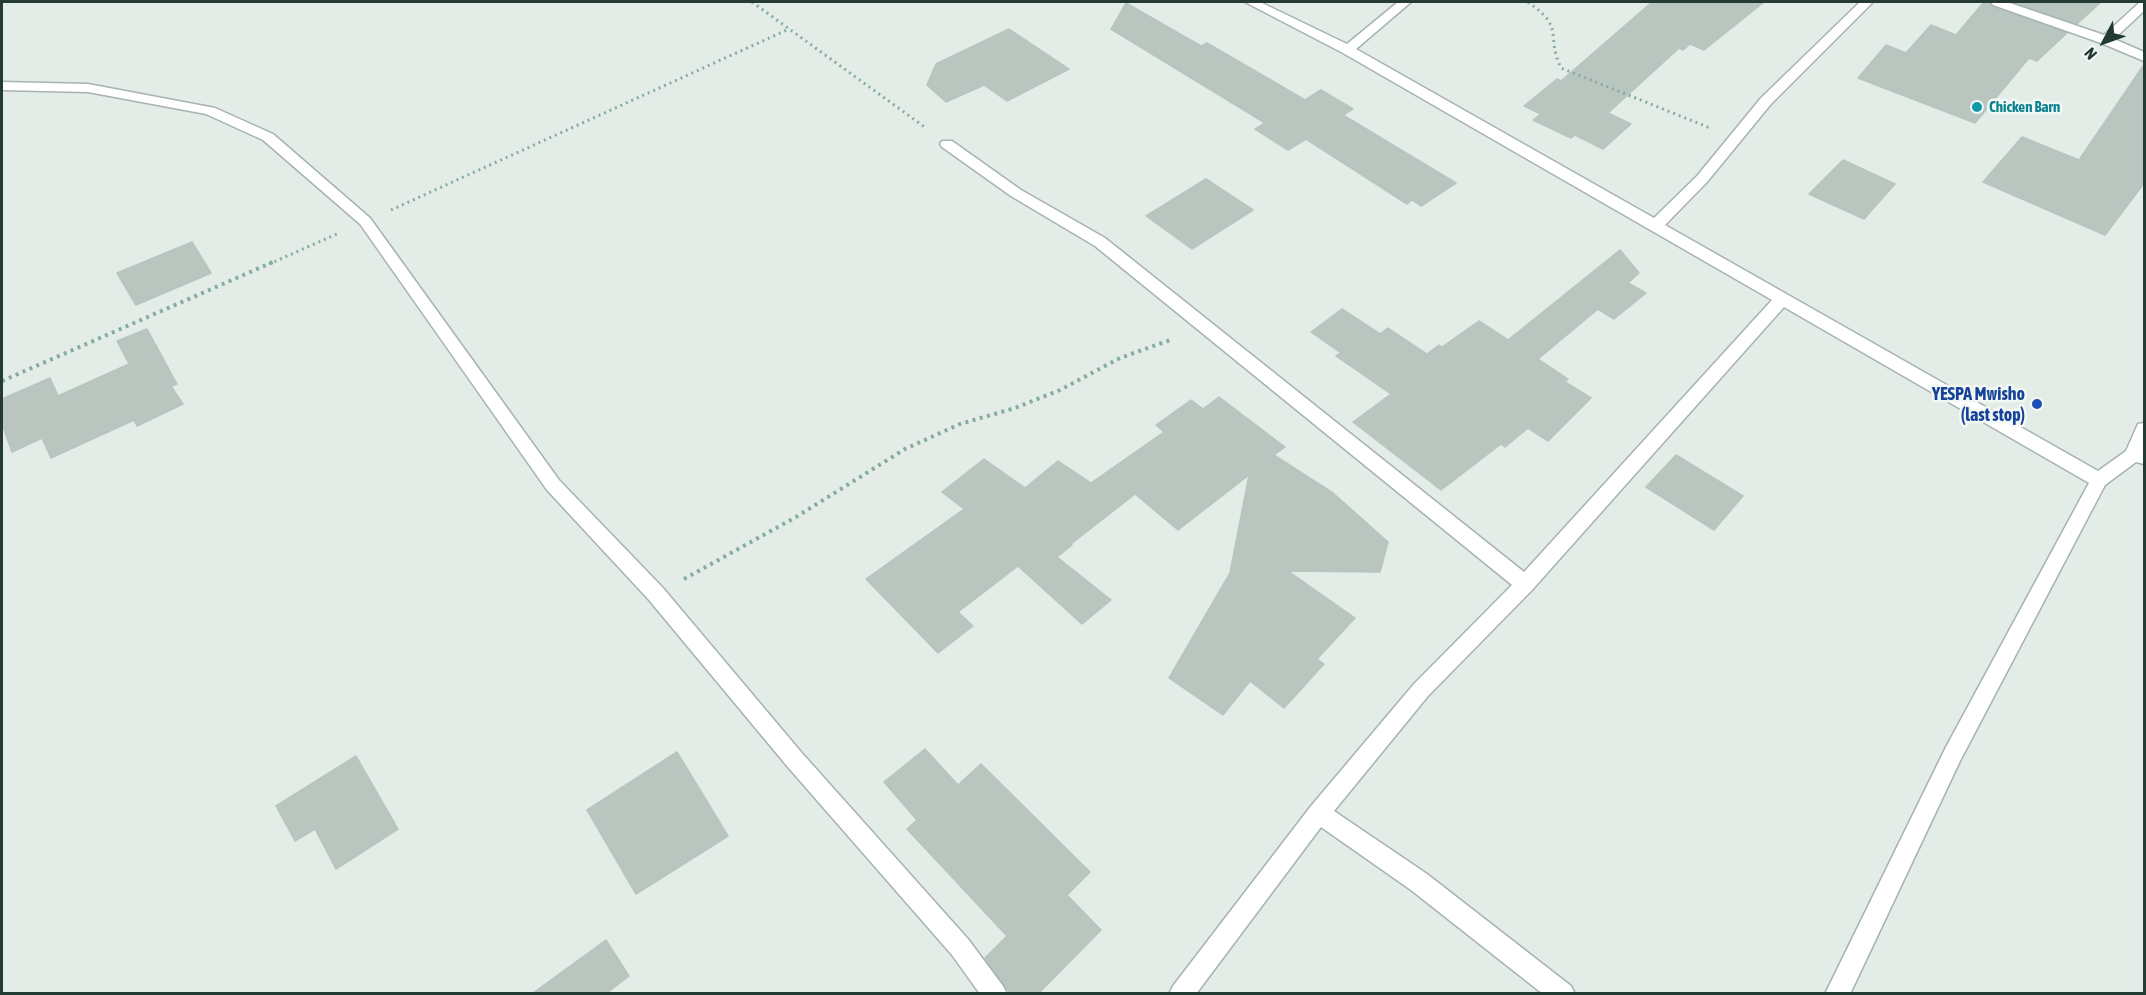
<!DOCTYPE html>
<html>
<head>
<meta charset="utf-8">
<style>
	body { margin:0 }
	#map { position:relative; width:2146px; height:995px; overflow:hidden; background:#e3ece7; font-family:"Asap Condensed",sans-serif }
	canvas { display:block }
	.frame { position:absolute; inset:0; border:3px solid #243b34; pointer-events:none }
	.north { position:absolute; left:2074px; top:12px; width:60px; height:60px; -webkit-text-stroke:4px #f3f8f5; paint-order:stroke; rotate:229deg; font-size:16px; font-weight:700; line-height:24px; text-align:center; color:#243b34 }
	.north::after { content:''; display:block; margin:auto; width:21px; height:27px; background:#243b34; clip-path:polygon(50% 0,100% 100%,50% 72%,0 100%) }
</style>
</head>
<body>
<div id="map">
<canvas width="2146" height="995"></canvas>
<div class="frame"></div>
<div class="north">N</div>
</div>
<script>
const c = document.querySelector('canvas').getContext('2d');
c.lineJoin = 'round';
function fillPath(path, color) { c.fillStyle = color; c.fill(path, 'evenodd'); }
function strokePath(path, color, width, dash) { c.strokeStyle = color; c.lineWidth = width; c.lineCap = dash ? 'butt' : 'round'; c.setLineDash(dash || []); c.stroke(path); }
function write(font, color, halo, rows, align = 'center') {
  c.font = font + ' "Asap Condensed",sans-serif'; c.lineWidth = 5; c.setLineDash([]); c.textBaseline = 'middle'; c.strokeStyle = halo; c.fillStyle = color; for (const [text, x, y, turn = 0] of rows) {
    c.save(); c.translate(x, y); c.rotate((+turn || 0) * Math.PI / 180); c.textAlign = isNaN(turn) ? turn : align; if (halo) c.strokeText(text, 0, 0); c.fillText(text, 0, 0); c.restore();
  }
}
const building = new Path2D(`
	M1652,2H1764L1704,50L1690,44L1683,50L1679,48L1608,113L1631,124L1603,149L1575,135L1571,138L1533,120L1541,114L1524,106L1557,79L1561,81Z
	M1984,2H1989L1992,7L2067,33L2037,61L2029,58L1975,123L1858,78L1886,45L1906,53L1931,25L1956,35Z
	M2013,2H2101L2077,24Z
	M1126,3L1201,46L1207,43L1305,100L1321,90L1353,109L1343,115L1456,183L1421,206L1412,200L1407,204L1306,139L1288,150L1255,129L1265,123L1111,29Z
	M1009,29L1069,69L1007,101L984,85L946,102L927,85L936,64Z
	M2145,63V182L2105,235L1983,182L2022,137L2079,160Z
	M1843,160L1895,184L1864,219L1809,194Z
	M1206,179L1253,210L1192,249L1146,216Z
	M192,242L211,273L136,305L117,273Z
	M1620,250L1639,273L1628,283L1646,293L1614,319L1598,309L1538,359L1568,379L1565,382L1591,398L1548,441L1528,428L1505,447L1501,444L1441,490L1353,422L1391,394L1336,356L1341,353L1311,332L1342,309L1380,334L1388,328L1427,354L1439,345L1442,347L1479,321L1508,340Z
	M147,329L177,384L171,386L183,404L137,426L134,420L51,458L42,438L12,452L2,424V399L50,378L58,396L129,364L117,341Z
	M1219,397L1285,447L1274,455L1333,493L1388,542L1380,572L1288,571L1355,618L1317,659L1324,664L1284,708L1250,681L1223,715L1169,678L1230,573L1249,475L1178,530L1135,494L1071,544L1072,545L1057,557L1111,600L1082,624L1018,566L958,612L973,626L938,653L866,579L964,509L942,492L984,459L1025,488L1058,461L1091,483L1164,432L1156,425L1191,400L1203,409Z
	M1676,455L1743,496L1714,530L1646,487Z
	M925,749L958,785L981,764L1090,872L1067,895L1101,930L1039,993H1011L1007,989L985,958L1007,936L907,829L917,820L884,782Z
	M677,752L728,836L636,894L587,810Z
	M356,756L398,829L336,869L315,829L295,841L276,806Z
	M606,940L629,976L607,993H533Z`);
fillPath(building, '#b9c6c0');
strokePath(building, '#b6c5be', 1.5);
const minor = new Path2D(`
	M1245,2H1260L1347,44L1398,2H1411L1356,49L1654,218L1697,176L1761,98L1860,2H1873L1771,104L1707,182L1665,225L2098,471L2126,451L2138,424L2144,423V464L2136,462L2105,485L1960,761L1850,994H1825L1946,747L2089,483L1784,307L1532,590L1428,696L1334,811L1427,874L1571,986L1575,994H1543L1411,890L1321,827L1196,994H1169L1173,986L1311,806L1414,684L1512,585L1095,246L1011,196L942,147L940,144L942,141H952L1021,190L1105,238L1524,572L1772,300L1343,53Z
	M1991,2H2007L2104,35L2140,2H2144V11L2114,39L2144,52V61L2101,43L1993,5Z
	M2,82L88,84L215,108L273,134L370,218L559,480L663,588L801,752L968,939L1003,986L1007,994H980L952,955L787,766L649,600L547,490L360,224L263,140L206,114L88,92L2,90Z`);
strokePath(minor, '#a6b3ae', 3);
strokePath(new Path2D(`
	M752,2L926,128
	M1528,2C1566,29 1545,34 1561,68L1710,128
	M391,210L789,29
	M269,264L337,234`), '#86ac9e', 3, [2, 4]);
strokePath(new Path2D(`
	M2,381L273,262
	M684,579L796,517L905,449L960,424L1015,408L1060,390L1120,358L1173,339`), '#86ac9e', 4, [3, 4.5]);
fillPath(minor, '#fff');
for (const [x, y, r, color] of [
	[1977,107,6,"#0f9aa8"],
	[2037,404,6,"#1a4fb4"]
]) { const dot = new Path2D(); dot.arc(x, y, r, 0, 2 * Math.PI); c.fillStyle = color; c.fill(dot); strokePath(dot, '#f3f8f5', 2); }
write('bold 15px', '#0d838f', '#f3f8f5', [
	["Chicken Barn",1989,107]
], 'left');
write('bold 18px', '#164399', '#f3f8f5', [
	["YESPA Mwisho",2025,394],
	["(last stop)",2025,415]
], 'right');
</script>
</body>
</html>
